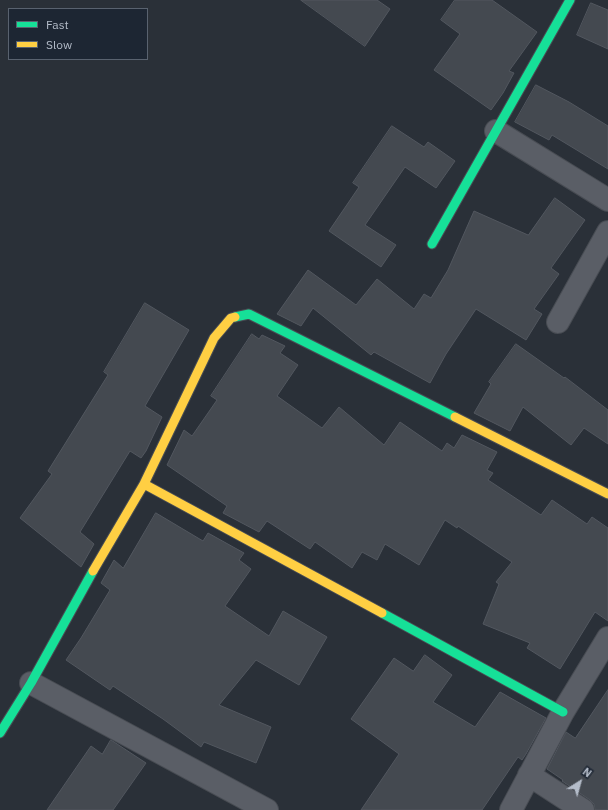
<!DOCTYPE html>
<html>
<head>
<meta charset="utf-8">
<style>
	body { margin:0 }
	#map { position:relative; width:608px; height:810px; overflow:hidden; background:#2a3038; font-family:"IBM Plex Sans",sans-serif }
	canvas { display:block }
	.legend { position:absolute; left:8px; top:8px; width:140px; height:52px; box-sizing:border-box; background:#1d2633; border:1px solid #59626f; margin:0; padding:5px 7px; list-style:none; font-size:12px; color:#b4bcc9 }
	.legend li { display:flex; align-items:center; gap:8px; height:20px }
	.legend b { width:20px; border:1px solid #59626f }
	.north { position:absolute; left:560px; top:762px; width:40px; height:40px; -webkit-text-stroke:3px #1d2633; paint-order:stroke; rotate:37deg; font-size:11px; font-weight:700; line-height:16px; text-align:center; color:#b4bcc9 }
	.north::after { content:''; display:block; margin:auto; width:14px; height:18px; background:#b4bcc9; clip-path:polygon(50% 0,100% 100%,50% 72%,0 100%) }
</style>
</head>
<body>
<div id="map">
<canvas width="608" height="810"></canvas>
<ul class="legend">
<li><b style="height:5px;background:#16e098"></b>Fast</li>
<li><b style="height:5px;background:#ffcf43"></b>Slow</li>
</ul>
<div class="north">N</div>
</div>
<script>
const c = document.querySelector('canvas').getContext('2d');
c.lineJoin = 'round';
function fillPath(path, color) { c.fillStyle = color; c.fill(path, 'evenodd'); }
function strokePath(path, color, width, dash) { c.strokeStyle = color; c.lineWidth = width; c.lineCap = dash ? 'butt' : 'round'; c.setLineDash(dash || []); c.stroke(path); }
const building = new Path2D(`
	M301,0H377L390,9L365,46Z
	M455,0H492L537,32L509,71L514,73L503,93L491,110L434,70L460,34L441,20Z
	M591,3L608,10V49L577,35Z
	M536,85L569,102L608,126V169L552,135L549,140L515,122Z
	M392,126L424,147L428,142L455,161L436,188L405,167L365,225L396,245L381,267L329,231L359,187L353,183Z
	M555,198L585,220L551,268L559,274L534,309L542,314L526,340L476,309L446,354L430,383L374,352L371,355L313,308L301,326L277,314L308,270L356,305L377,279L414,309L424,294L431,298L448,270L474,211L528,235Z
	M145,303L189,330L145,406L162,417L146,451L141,458L130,451L80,532L94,544L81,567L20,518L52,474L48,471L108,375L104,372Z
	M252,334L259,339L262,335L285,346L280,353L298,365L277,396L322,428L339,407L384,445L400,422L442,451L447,443L454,448L462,435L497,452L487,470L493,473L488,480L541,515L552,500L587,524L592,517L608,528V621L595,612L560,669L527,648L530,643L483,624L499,584L496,582L512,562L458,526L457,528L445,520L419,565L385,544L377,560L362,552L352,568L315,542L310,549L267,521L259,532L223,513L227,506L167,465L184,430L192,436L217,400L211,396Z
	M516,344L564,378L565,377L608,410V444L584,428L571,445L523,407L510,431L474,413L491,384L489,382Z
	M156,513L203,541L208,533L244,553L239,560L251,569L225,606L269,636L283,611L327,637L299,685L256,660L219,705L271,727L256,763L204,742L201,747L163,719L113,686L110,690L66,660L81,638L110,590L101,583L114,560L123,568Z
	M425,655L452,675L433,702L475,727L500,692L546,718L526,754L522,760L518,757L482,810H361L399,754L351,719L394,658L413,671Z
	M608,690V810H595L594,804L590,800L562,781L563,780L547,769L566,732L575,738Z
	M111,740L146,763L113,810H47L91,746L102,754Z`);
fillPath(building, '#444950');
strokePath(building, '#52575f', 1);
const street = new Path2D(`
	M496,131L608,200
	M558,322L608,232
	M31,683L267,810
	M529,775L583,810
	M511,810L563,712L608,638`);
const fast = new Path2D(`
	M432,244L570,0
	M235,317L249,314L455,417
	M382,613L563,712
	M0,733L31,683L93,571`);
const slow = new Path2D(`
	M455,417L608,494
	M144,484L382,613
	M93,571L144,484L214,338L231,318L235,317`);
strokePath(street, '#484c53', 24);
strokePath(fast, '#484c53', 11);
strokePath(slow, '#484c53', 11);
strokePath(street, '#5a5e66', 22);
strokePath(fast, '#16e098', 9);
strokePath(slow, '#ffcf43', 9);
</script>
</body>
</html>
